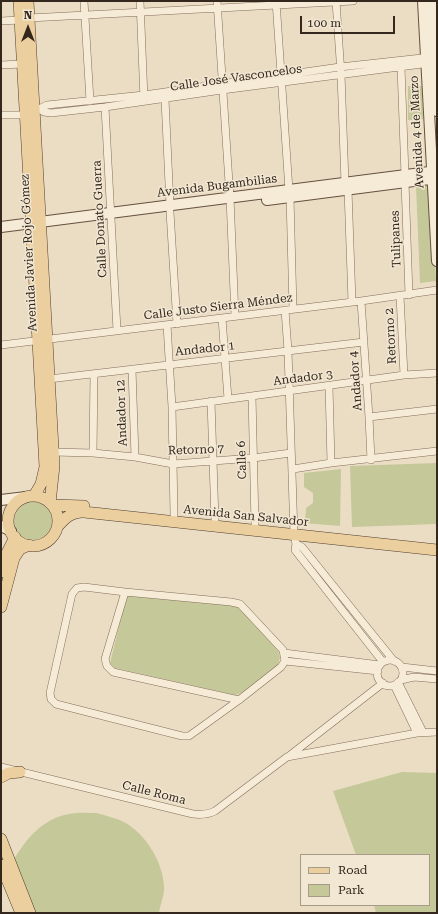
<!DOCTYPE html>
<html>
<head>
<meta charset="utf-8">
<style>
	body { margin:0 }
	#map { position:relative; width:438px; height:914px; overflow:hidden; background:#eaddc4; font-family:"Roboto Serif",serif }
	canvas { display:block }
	.frame { position:absolute; inset:0; border:2px solid #34281e; pointer-events:none }
	.legend { position:absolute; left:300px; top:854px; width:130px; height:52px; box-sizing:border-box; background:#f2e7d2; border:1px solid #a69b8a; margin:0; padding:5px 7px; list-style:none; font-size:12px; color:#34281e }
	.legend li { display:flex; align-items:center; gap:8px; height:20px }
	.legend b { width:20px; border:1px solid #a69b8a }
	.north { position:absolute; left:8px; top:8px; width:40px; height:40px; -webkit-text-stroke:3px #f2e7d2; paint-order:stroke; rotate:0deg; font-size:11px; font-weight:700; line-height:16px; text-align:center; color:#34281e }
	.north::after { content:''; display:block; margin:auto; width:14px; height:18px; background:#34281e; clip-path:polygon(50% 0,100% 100%,50% 72%,0 100%) }
	.scale { position:absolute; left:300px; top:16px; width:95px; height:18px; box-sizing:border-box; border:2px solid #34281e; border-top:0; padding-left:5px; font-size:12px; line-height:14px; white-space:nowrap; color:#34281e; -webkit-text-stroke:3px #f2e7d2; paint-order:stroke }
</style>
</head>
<body>
<div id="map">
<canvas width="438" height="914"></canvas>
<div class="frame"></div>
<ul class="legend">
<li><b style="height:5px;background:#ebcf9e"></b>Road</li>
<li><b style="height:11px;background:#c5c898"></b>Park</li>
</ul>
<div class="north">N</div>
<div class="scale">100 m</div>
</div>
<script>
const c = document.querySelector('canvas').getContext('2d');
c.lineJoin = 'round';
function fillPath(path, color) { c.fillStyle = color; c.fill(path, 'evenodd'); }
function strokePath(path, color, width, dash) { c.strokeStyle = color; c.lineWidth = width; c.lineCap = dash ? 'butt' : 'round'; c.setLineDash(dash || []); c.stroke(path); }
function write(font, color, halo, rows, align = 'center') {
  c.font = font + ' "Roboto Serif",serif'; c.lineWidth = 3; c.setLineDash([]); c.textBaseline = 'middle'; c.strokeStyle = halo; c.fillStyle = color; for (const [text, x, y, turn = 0] of rows) {
    c.save(); c.translate(x, y); c.rotate((+turn || 0) * Math.PI / 180); c.textAlign = isNaN(turn) ? turn : align; if (halo) c.strokeText(text, 0, 0); c.fillText(text, 0, 0); c.restore();
  }
}
fillPath(new Path2D(`
	M408,86H422L423,119L408,120Z
	M431,183L436,281L420,283L416,185Z
	M437,463V524L352,527L350,466Z
	M341,469L340,526L305,523L306,508L313,503V493L304,487V473Z
	M14 521a19 19 0 1 1 38 0a19 19 0 1 1-38 0Z
	M127,594L235,606L241,608L278,651L280,657L278,665L264,677L242,693L235,695L115,668L110,663Z
	M402,772L437,773V913H376L374,905H429V855H356L333,791Z
	M97,813C106,816 116,818 124,822C145,833 163,862 164,886C165,894 160,905 159,913H33L13,861C26,839 42,819 69,814C78,812 88,813 97,813Z`), '#c5c898');
const minor = new Path2D(`
	M84,1L90,101
	M140,1L144,99
	M217,1L230,198L235,316
	M276,1L289,190
	M336,1L341,74L345,183
	M29,18L353,1
	M1,21L20,20
	M1,65L22,64
	M401,67L405,175
	M165,99L170,205
	M105,107L117,330
	M34,109H39L47,105L144,95L340,67L431,57
	M39,109L44,112L51,113L105,107L222,90L430,63
	M1,115H25
	M405,182L409,295
	M348,190L352,302
	M290,197L293,309
	M170,212L177,324
	M400,296L404,375
	M361,301L369,417L371,460
	M285,310L288,351L294,535L296,544L295,550L383,662
	M222,318L228,399
	M167,325L172,407L174,515
	M1,345L361,301L437,290
	M132,369L135,457
	M49,379L364,342
	M329,386L331,463
	M252,396L255,524
	M211,401L215,520
	M172,407L404,375L437,373
	M369,417L437,409
	M53,452L93,453L135,457L173,464L253,458L291,453
	M93,453L94,374
	M293,469L331,463L437,451
	M296,544L302,547L394,661
	M84,587L125,592L231,602L240,604L283,650L285,661L281,667L239,700L189,736H182L56,704L51,699L50,693L72,594L77,588Z
	M125,592L105,659L107,666L113,672L239,700
	M284,653L380,665
	M377 673a13 13 0 1 1 26 0a13 13 0 1 1-26 0Z
	M285,661L378,671
	M402,667L437,671
	M401,680L414,677L437,679
	M398,682L423,732
	M394,685L417,733
	M289,756L383,683
	M1,767L193,814C201,815 207,815 215,811L287,757L417,733L437,732`);
const secondary = new Path2D(`
	M423,1L437,261
	M431,1L437,111
	M267,200L437,178
	M1,227L437,171
	M1,500L26,497
	M1,526L11,531`);
const primary = new Path2D(`
	M19,1L45,467L41,484L34,496
	M28,1L54,466L50,503
	M8 521a25 25 0 1 1 50 0a25 25 0 1 1-50 0Z
	M53,505L84,506
	M58,526C65,518 72,511 84,512L437,550
	M1,572L6,555L15,537
	M1,607L14,558L20,549L29,545
	M1,777L9,773L20,772
	M1,839L30,913
	M1,865L21,913`);
strokePath(minor, '#836e5c', 8);
strokePath(secondary, '#65503f', 12);
strokePath(primary, '#513d30', 12);
strokePath(minor, '#f6ebd6', 7);
strokePath(secondary, '#f6ebd6', 10);
strokePath(primary, '#ebcf9e', 11);
write('12px', '#34281e', '#f2e7d2', [
	["Calle José Vasconcelos",236,78,-8],
	["Avenida 4 de Marzo",417,132,-93],
	["Avenida Bugambilias",217,186,-7],
	["Calle Donato Guerra",100,219,-93],
	["Tulipanes",396,239,-92],
	["Avenida Javier Rojo Gómez",29,253,-93],
	["Calle Justo Sierra Méndez",218,307,-7],
	["Retorno 2",391,336,-93],
	["Andador 1",205,349,-6],
	["Andador 3",303,378,-7],
	["Andador 4",356,381,-94],
	["Andador 12",122,413,-92],
	["Retorno 7",196,450,-2],
	["Calle 6",242,460,-92],
	["Avenida San Salvador",246,516,6],
	["Calle Roma",154,793,14]
]);
</script>
</body>
</html>
